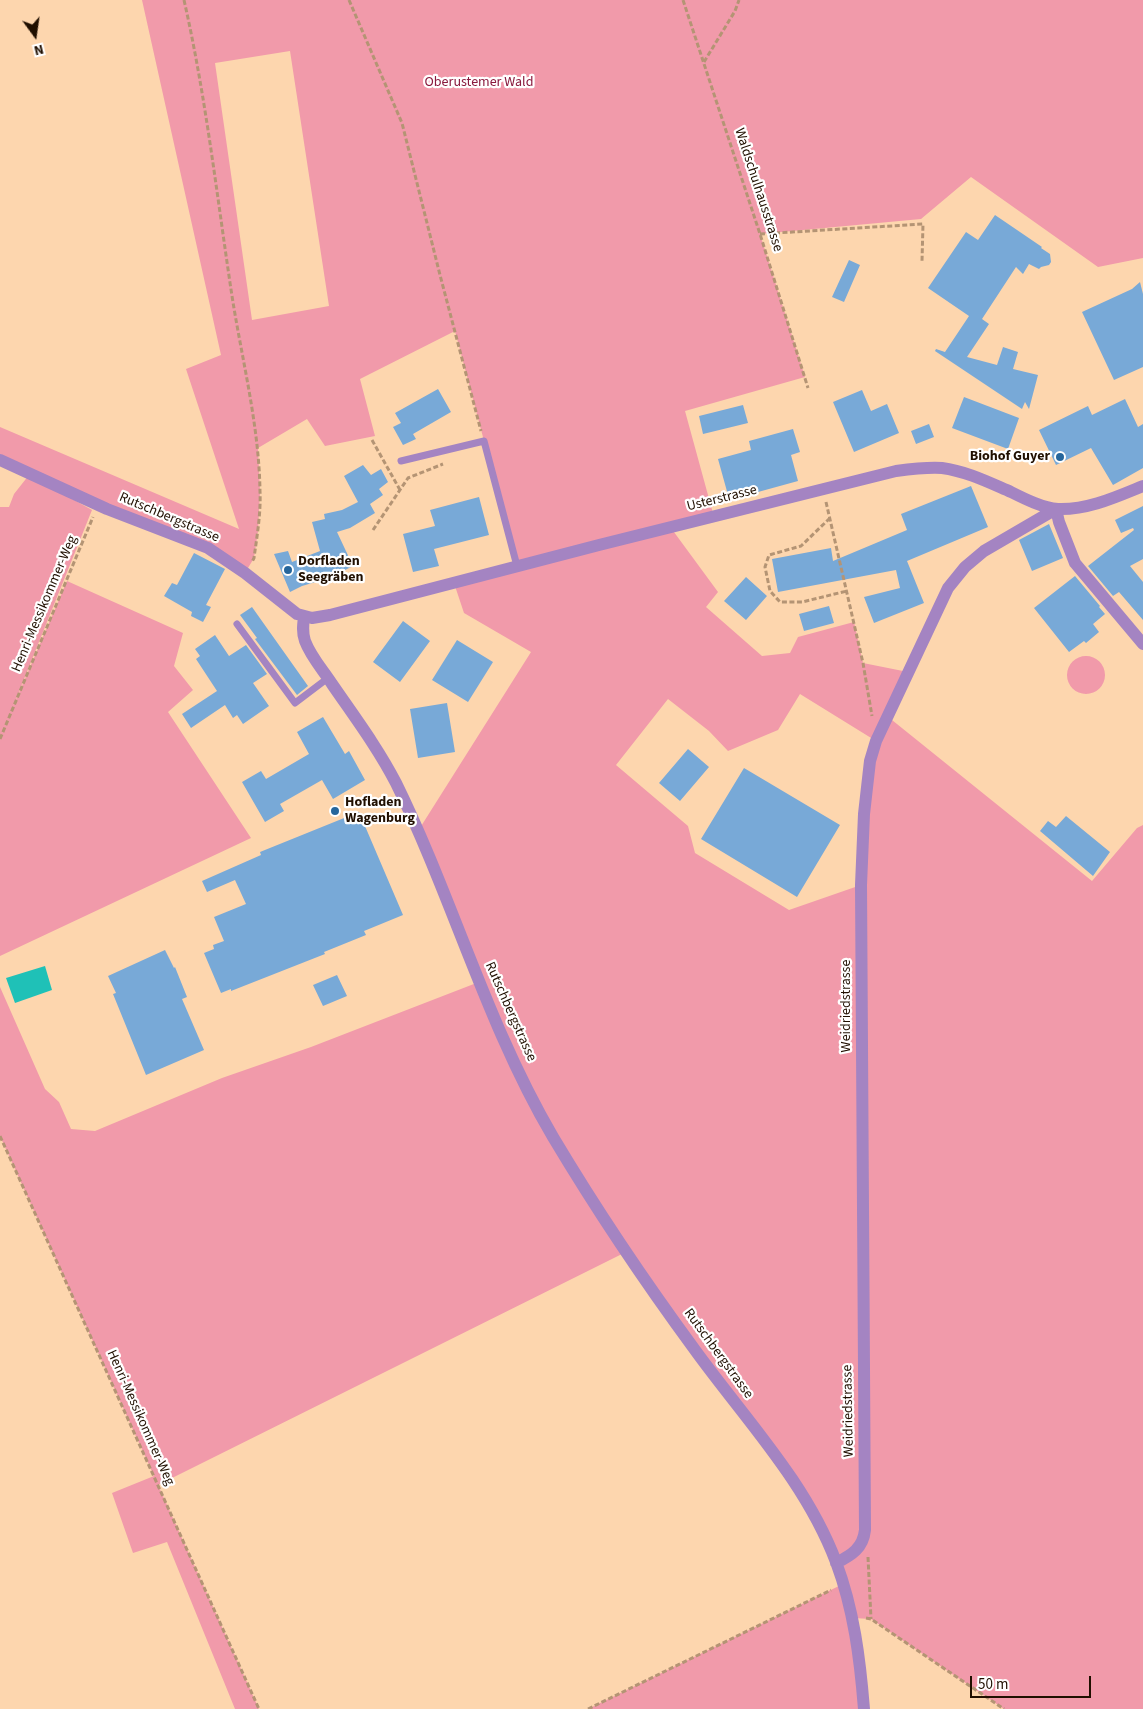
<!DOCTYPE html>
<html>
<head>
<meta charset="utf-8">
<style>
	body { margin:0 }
	#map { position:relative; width:1143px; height:1709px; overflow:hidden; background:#fdd6ae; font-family:"Source Sans 3",sans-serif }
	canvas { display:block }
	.north { position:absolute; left:10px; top:10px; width:50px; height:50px; -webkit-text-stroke:4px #fff; paint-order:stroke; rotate:166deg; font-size:14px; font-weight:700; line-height:20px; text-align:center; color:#200f00 }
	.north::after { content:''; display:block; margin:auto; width:18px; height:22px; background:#200f00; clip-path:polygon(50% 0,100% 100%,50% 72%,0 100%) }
	.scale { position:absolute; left:970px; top:1676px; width:121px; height:22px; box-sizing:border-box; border:2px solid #200f00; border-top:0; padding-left:6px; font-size:15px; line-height:18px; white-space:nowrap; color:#200f00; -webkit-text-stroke:4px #fff; paint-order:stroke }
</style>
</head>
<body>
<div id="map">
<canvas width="1143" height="1709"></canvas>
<div class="north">N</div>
<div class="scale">50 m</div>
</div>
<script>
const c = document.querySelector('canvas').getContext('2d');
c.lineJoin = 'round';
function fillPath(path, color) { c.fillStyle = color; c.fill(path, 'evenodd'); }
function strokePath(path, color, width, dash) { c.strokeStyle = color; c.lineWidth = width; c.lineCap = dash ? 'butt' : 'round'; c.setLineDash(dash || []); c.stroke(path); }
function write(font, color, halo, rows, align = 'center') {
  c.font = font + ' "Source Sans 3",sans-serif'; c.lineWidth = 4.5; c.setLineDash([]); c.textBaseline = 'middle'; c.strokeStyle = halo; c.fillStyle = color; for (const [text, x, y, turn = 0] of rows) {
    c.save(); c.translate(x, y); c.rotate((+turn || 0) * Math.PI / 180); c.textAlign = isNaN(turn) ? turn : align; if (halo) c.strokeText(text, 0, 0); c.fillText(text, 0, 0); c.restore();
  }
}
fillPath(new Path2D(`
	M142,0H1143V258L1098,267L971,177L921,219L760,234L805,377L685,411L714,517L671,528L718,592L706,607L762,656L790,653L798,637L854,622L863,663L908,672L887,716L1092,881L1137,828L1143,825V1709H1004L871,1619L853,1618L864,1709H588L843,1584L822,1531L626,1252L158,1485L259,1709H235L167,1542L133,1553L112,1493L154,1476L0,1136V987L45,1089L59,1102L71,1129L95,1131L222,1078L311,1047L479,982L418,831L531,652L464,613L454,583L517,566L455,331L360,379L375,436L325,446L307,419L258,448L260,492L258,531L254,558L245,573L208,548L35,478L92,510L12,709L67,581L183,633L174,666L193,690L168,712L251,838L0,956V507H9L14,494L29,475L0,460V427L239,529L186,369L221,355ZM290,51L329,306L252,320L215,63ZM800,694L876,741L861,885L789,910L695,853L688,826L616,765L668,699L709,731L728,751L778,730Z
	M1067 675a19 19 0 1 1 38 0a19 19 0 1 1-38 0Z`), '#f19aaa');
fillPath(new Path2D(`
	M45,966L52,990L15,1003L6,978Z`), '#1fc1b7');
fillPath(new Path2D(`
	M995,215L1042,247L1041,248L1050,254L1051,262L1049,265L1041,267L1039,269L1029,264L1023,274L1016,267L982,319L989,324L967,357L997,365L1003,347L1018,352L1013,369L1038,375L1029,409L1025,402L1022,409L935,351L936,349L945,352L969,316L928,288L966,232L978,240Z
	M849,260L860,265L844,302L832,297Z
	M1140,282L1143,294V367L1114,380L1082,312L1132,289Z
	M438,389L451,412L413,434L416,439L403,445L393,427L401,423L395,413Z
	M862,390L871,411L887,404L899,433L854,452L833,402Z
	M964,397L1019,418L1008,449L952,428Z
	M1125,399L1138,427L1143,424V468L1113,485L1091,448L1056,465L1039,430L1088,406L1092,415Z
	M743,405L748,423L703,434L699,416Z
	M929,424L934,437L916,444L911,431Z
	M793,429L800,452L791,455L798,481L758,492L757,487L728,495L718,459L751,450L749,441Z
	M363,465L371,475L381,469L388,482L379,489L383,495L370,504L375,513L350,528L337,532L353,566L329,578L302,586L290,592L274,554L288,551L292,562L320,551L312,522L325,519L324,514L342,510L358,502L344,476Z
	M971,486L988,527L907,561L924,603L874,623L864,597L900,588L896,570L778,592L772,559L831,548L833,561L907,530L901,514Z
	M479,497L489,535L434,549L439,566L413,572L403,534L435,526L430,510Z
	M1143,506V559L1130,566L1143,582V620L1119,592L1113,596L1088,566L1134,530L1133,528L1121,533L1115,520Z
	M1049,524L1063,558L1032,571L1019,540Z
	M194,553L225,569L206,605L211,607L203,622L191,616L192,612L164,596L172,583L177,585Z
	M1075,576L1100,606L1099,607L1105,614L1093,624L1099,632L1086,643L1084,641L1069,652L1034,608Z
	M746,577L767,596L746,620L724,601Z
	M829,606L834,623L804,631L799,614Z
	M252,607L308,686L297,695L255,639L257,638L240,615Z
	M403,621L430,641L400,682L373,662Z
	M215,635L229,656L246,645L267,674L253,683L269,706L243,724L237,715L233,718L225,705L191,728L182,714L217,691L196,659L200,656L195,649Z
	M457,640L493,662L468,702L432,680Z
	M447,703L455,752L418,758L410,709Z
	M323,717L345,754L349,751L365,780L333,799L322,780L280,804L284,811L265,822L242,782L261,771L266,779L309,754L297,732Z
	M688,749L709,767L680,801L659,783Z
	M744,768L840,825L797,897L701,839Z
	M359,812L403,915L364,931L366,935L324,952L325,954L231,991V989L221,993L204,953L214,949L213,945L224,941L214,917L246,904L235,880L207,892L202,881L261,855L260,852Z
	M1066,816L1110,852L1093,876L1040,831L1048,821L1056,827Z
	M165,950L174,968L175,967L187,997L182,999L204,1050L146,1075L113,994L116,993L108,976Z
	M337,975L347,996L323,1006L313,985Z`), '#78a9d7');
strokePath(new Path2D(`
	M184,0C206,97 217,197 232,296C242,360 259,425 260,491C261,513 257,536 254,558L252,562
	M349,0L402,123L440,275L481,431
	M683,0L760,234L808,388
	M704,62L735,11L739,0
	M760,234L923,224L922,261
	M372,440L400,490
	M826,502L863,663L872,716
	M830,518L801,546L769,555L765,567L770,591L780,602H802L847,591
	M373,530L408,478L443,464
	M0,739L93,517
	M0,1136L259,1709
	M868,1557L871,1619
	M866,1618L871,1619L1004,1709
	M588,1709L831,1590`), '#b49474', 3, [5, 2.5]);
strokePath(new Path2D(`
	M401,461L484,441L517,566
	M237,624L295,703L328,678`), '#a484c2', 7);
strokePath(new Path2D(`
	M1056,509L1059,522L1075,563L1143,644`), '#a484c2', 12);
strokePath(new Path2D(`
	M0,460L107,509L208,548L245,573L297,614L312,618L330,615L599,545L896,471C911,469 927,467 942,468C966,471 990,483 1011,492C1025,499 1043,508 1058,509C1088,510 1116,497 1143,486
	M304,617C303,625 302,633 305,641C311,657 323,670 332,684C354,716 378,748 396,783C453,899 487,1025 553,1137C596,1209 645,1282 695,1350C745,1419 806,1482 836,1562C854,1610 860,1659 864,1709
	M836,1563C852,1555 863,1548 865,1530L861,885L864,814L870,761L876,741L948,588L965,567L984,551L1056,509`), '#a484c2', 12);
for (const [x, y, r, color] of [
	[1060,457,5,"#26669c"],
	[288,570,5,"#26669c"],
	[335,811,5,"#26669c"]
]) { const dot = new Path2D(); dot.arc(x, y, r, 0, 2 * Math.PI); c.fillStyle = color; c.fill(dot); strokePath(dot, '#fff', 2); }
write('14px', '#8a1a3e', '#fff', [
	["Oberustemer Wald",479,83]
]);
write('14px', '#200f00', '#fff', [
	["Waldschulhausstrasse",758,190,72],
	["Usterstrasse",722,499,-14],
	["Rutschbergstrasse",169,518,23],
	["Henri-Messikommer-Weg",45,604,-67],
	["Weidriedstrasse",847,1006,-90],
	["Rutschbergstrasse",510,1012,66],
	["Rutschbergstrasse",718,1354,54],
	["Weidriedstrasse",849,1411,-91],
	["Henri-Messikommer-Weg",140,1418,66]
]);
write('bold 14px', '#200f00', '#fff', [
	["Biohof Guyer",1050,457,"right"],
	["Dorfladen",298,562],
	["Seegräben",298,578],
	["Hofladen",345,803],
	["Wagenburg",345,819]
], 'left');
</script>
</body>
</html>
